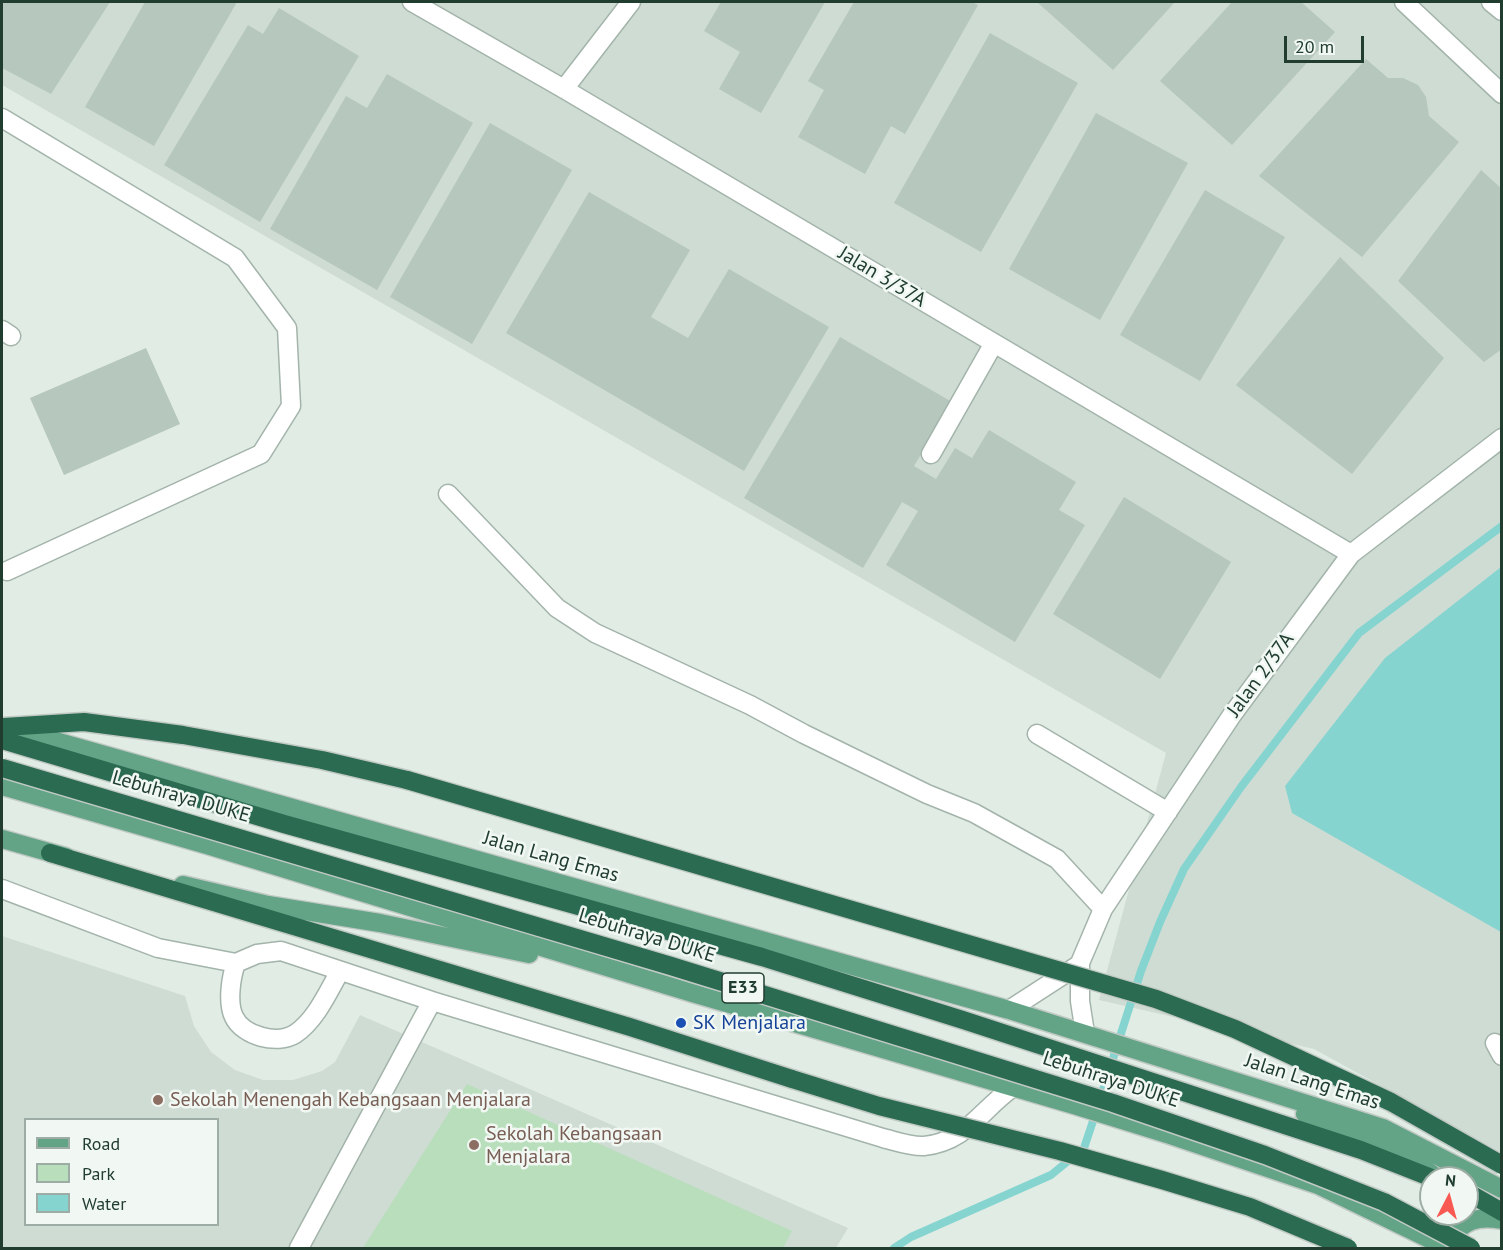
<!DOCTYPE html>
<html>
<head>
<meta charset="utf-8">
<style>
	body { margin:0 }
	#map { position:relative; width:1503px; height:1250px; overflow:hidden; background:#e1ece5; font-family:"PT Sans",sans-serif }
	canvas { display:block }
	.frame { position:absolute; inset:0; border:3px solid #203d30; pointer-events:none }
	.legend { position:absolute; left:24px; top:1118px; width:195px; height:108px; box-sizing:border-box; background:#f1f8f3; border:2px solid #9dada5; margin:0; padding:8px 10px; list-style:none; font-size:18px; color:#203d30 }
	.legend li { display:flex; align-items:center; gap:12px; height:30px }
	.legend b { width:30px; border:2px solid #9dada5 }
	.north { position:absolute; left:1419px; top:1166px; width:60px; height:60px; box-sizing:border-box; background:#f1f8f3; border:2px solid #9dada5; border-radius:50%; rotate:6deg; font-size:16px; font-weight:700; line-height:24px; text-align:center; color:#203d30 }
	.north::after { content:''; display:block; margin:auto; width:21px; height:27px; background:#f85a53; clip-path:polygon(50% 0,100% 100%,50% 72%,0 100%) }
	.scale { position:absolute; left:1284px; top:36px; width:80px; height:27px; box-sizing:border-box; border:3px solid #203d30; border-top:0; padding-left:8px; font-size:18px; line-height:21px; white-space:nowrap; color:#203d30; -webkit-text-stroke:4px #f1f8f3; paint-order:stroke }
</style>
</head>
<body>
<div id="map">
<canvas width="1503" height="1250"></canvas>
<div class="frame"></div>
<ul class="legend">
<li><b style="height:8px;background:#63a486"></b>Road</li>
<li><b style="height:16px;background:#b8debb"></b>Park</li>
<li><b style="height:16px;background:#86d4d0"></b>Water</li>
</ul>
<div class="north">N</div>
<div class="scale">20 m</div>
</div>
<script>
const c = document.querySelector('canvas').getContext('2d');
c.lineJoin = 'round';
function fillPath(path, color) { c.fillStyle = color; c.fill(path, 'evenodd'); }
function strokePath(path, color, width, dash) { c.strokeStyle = color; c.lineWidth = width; c.lineCap = dash ? 'butt' : 'round'; c.setLineDash(dash || []); c.stroke(path); }
function write(font, color, halo, rows, align = 'center') {
  c.font = font + ' "PT Sans",sans-serif'; c.lineWidth = 5; c.setLineDash([]); c.textBaseline = 'middle'; c.strokeStyle = halo; c.fillStyle = color; for (const [text, x, y, turn = 0] of rows) {
    c.save(); c.translate(x, y); c.rotate((+turn || 0) * Math.PI / 180); c.textAlign = isNaN(turn) ? turn : align; if (halo) c.strokeText(text, 0, 0); c.fillText(text, 0, 0); c.restore();
  }
}
fillPath(new Path2D(`
	M2,2H1501V1152L1314,1049L1099,1000L1166,753L2,85Z
	M2,936L185,996L194,1026L211,1052L235,1070L263,1080H293L322,1071L335,1062L360,1015L848,1228L836,1248H2ZM26,1120H218V1224H26Z`), '#cfdcd3');
fillPath(new Path2D(`
	M467,1084L792,1231L783,1248H363Z`), '#b8debb');
fillPath(new Path2D(`
	M1501,567V932L1292,813L1285,786L1385,658Z`), '#86d4d0');
strokePath(new Path2D(`
	M1100,1099L1141,971L1160,922L1184,869L1241,787L1359,633L1502,526
	M894,1248L911,1237L1051,1175L1084,1148L1096,1112`), '#86d4d0', 8);
fillPath(new Path2D(`
	M2,2H110L51,94L2,68Z
	M145,2H237L154,146L85,107Z
	M721,2H825L761,113L719,89L740,52L704,31Z
	M854,2H972L978,5L905,134L891,126L865,174L798,137L824,90L808,81Z
	M1037,2H1175L1113,70Z
	M1232,2H1301L1335,32L1232,145L1160,81Z
	M279,8L359,56L260,222L164,165L248,25L263,34Z
	M990,33L1078,83L981,252L894,203Z
	M1366,59L1388,78H1403L1418,85L1426,97L1429,116L1459,142L1362,257L1259,176Z
	M387,74L473,123L377,290L270,229L346,96L367,108Z
	M1096,113L1188,163L1100,320L1009,269Z
	M490,123L572,170L472,344L390,297Z
	M1481,170L1502,189V349L1484,362L1398,281Z
	M1205,190L1285,237L1200,381L1120,335Z
	M589,192L690,250L651,317L688,338L729,269L829,327L744,471L506,333Z
	M1340,257L1444,358L1352,474L1236,385Z
	M840,337L952,402L914,466L936,479L955,448L972,458L989,430L1076,482L1059,510L1085,525L1015,642L886,565L918,511L902,502L863,568L744,498Z
	M146,348L180,424L64,475L30,398Z
	M1124,497L1231,562L1160,679L1053,614Z`), '#b6c7bd');
const minor = new Path2D(`
	M412,2L564,89L1351,554
	M1404,2L1502,94
	M1491,2L1502,11
	M564,89L631,2
	M2,118L235,258L287,328L291,406L261,454L7,571
	M2,330L11,336
	M931,454L994,343
	M448,494L557,608L595,633L750,705L804,734L927,794L974,813L1057,859L1103,909
	M1037,734L1168,812
	M2,889L158,948L236,963L257,954L281,951L432,1001
	M236,963C231,977 227,1003 234,1017C243,1036 277,1045 295,1034C316,1020 328,992 340,971
	M1009,1010L1077,966
	M1085,1033L1080,1001V963L1103,909L1232,715L1351,554L1502,438
	M1495,1043L1502,1056
	M299,1248L432,1001L883,1138C895,1141 912,1147 924,1146C966,1142 982,1109 1012,1088`);
const major = new Path2D(`
	M9,728L1009,1010L1383,1128L1502,1189
	M2,786L207,845L692,993L1074,1105L1170,1135L1318,1185L1448,1248
	M2,839L66,857
	M183,885L268,905L380,923L529,954
	M1305,1114L1412,1160L1432,1174
	M1441,1244C1463,1225 1470,1214 1502,1220
	M1441,1244L1446,1214`);
const highway = new Path2D(`
	M4,727L84,722L183,735L322,760L407,780
	M2,740L284,824L762,957L963,1020L1361,1150L1432,1178
	M50,853L630,1027L792,1079
	M1467,1192L1502,1212`);
strokePath(minor, '#a3b4ab', 21);
strokePath(major, '#c1c9c5', 21);
strokePath(highway, '#c1c9c5', 21);
strokePath(minor, '#fff', 18);
strokePath(major, '#63a486', 18);
strokePath(highway, '#2b6b51', 18);
const highwayBridge = new Path2D(`
	M2,768L671,966L1113,1103L1265,1155L1384,1202L1471,1248
	M407,780L1156,999L1235,1029L1391,1102L1502,1165
	M792,1079L879,1106L1060,1151L1162,1180L1250,1207L1348,1248`);
strokePath(highwayBridge, '#c1c9c5', 21, []);
strokePath(highwayBridge, '#2b6b51', 18);
for (const [x, y, r, color] of [
	[681,1023,6,"#1a4fb4"],
	[158,1100,6,"#8d6e63"],
	[474,1145,6,"#8d6e63"]
]) { const dot = new Path2D(); dot.arc(x, y, r, 0, 2 * Math.PI); c.fillStyle = color; c.fill(dot); strokePath(dot, '#f1f8f3', 2); }
for (const [x, y, w] of [
	[743,988,42]
]) { const box = new Path2D(); box.roundRect(x - w / 2, y - 15, w, 30, 4.5); c.fillStyle = '#f1f8f3'; c.fill(box); strokePath(box, '#203d30', 1.5); }
write('bold 18px', '#203d30', null, [
	["E33",743,988]
]);
write('20px', '#203d30', '#f1f8f3', [
	["Jalan 3/37A",882,277,31],
	["Jalan 2/37A",1261,675,-54],
	["Lebuhraya DUKE",181,797,16],
	["Jalan Lang Emas",551,857,16],
	["Lebuhraya DUKE",647,936,17],
	["Lebuhraya DUKE",1111,1080,18],
	["Jalan Lang Emas",1312,1082,18]
]);
write('20px', '#164399', '#f1f8f3', [
	["SK Menjalara",693,1023]
], 'left');
write('20px', '#785e54', '#f1f8f3', [
	["Sekolah Menengah Kebangsaan Menjalara",170,1100],
	["Sekolah Kebangsaan",486,1134],
	["Menjalara",486,1157]
], 'left');
</script>
</body>
</html>
